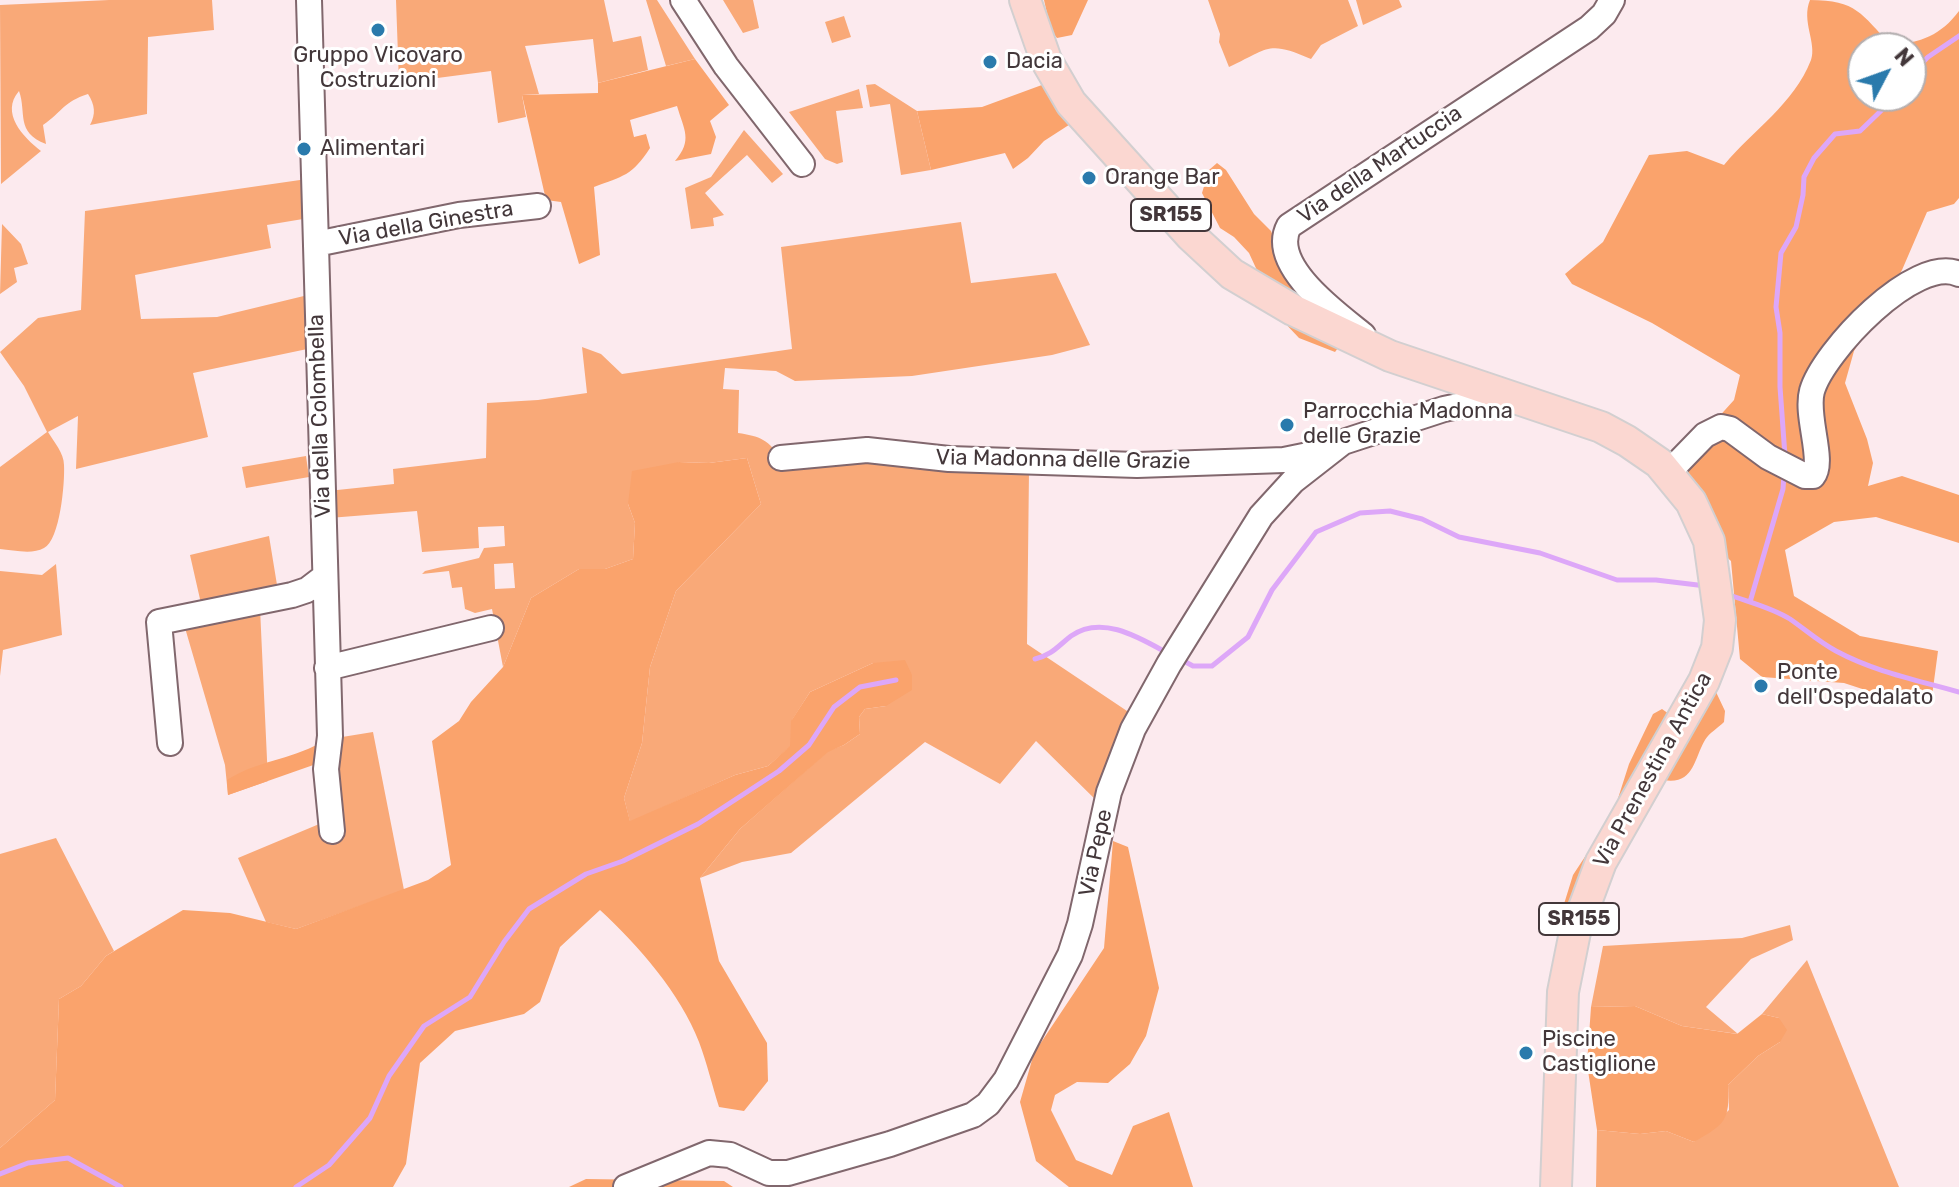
<!DOCTYPE html>
<html>
<head>
<meta charset="utf-8">
<style>
	body { margin:0 }
	#map { position:relative; width:1959px; height:1187px; overflow:hidden; background:#fceaee; font-family:Rubik,sans-serif }
	canvas { display:block }
	.north { position:absolute; left:1847px; top:32px; width:80px; height:80px; box-sizing:border-box; background:#fff; border:2px solid #b4afb0; border-radius:50%; rotate:49deg; font-size:22px; font-weight:700; line-height:32px; text-align:center; color:#43373a }
	.north::after { content:''; display:block; margin:auto; width:28px; height:36px; background:#2a7aac; clip-path:polygon(50% 0,100% 100%,50% 72%,0 100%) }
</style>
</head>
<body>
<div id="map">
<canvas width="1959" height="1187"></canvas>
<div class="north">N</div>
</div>
<script>
const c = document.querySelector('canvas').getContext('2d');
c.lineJoin = 'round';
function fillPath(path, color) { c.fillStyle = color; c.fill(path, 'evenodd'); }
function strokePath(path, color, width, dash) { c.strokeStyle = color; c.lineWidth = width; c.lineCap = dash ? 'butt' : 'round'; c.setLineDash(dash || []); c.stroke(path); }
function write(font, color, halo, rows, align = 'center') {
  c.font = font + ' Rubik,sans-serif'; c.lineWidth = 6; c.setLineDash([]); c.textBaseline = 'middle'; c.strokeStyle = halo; c.fillStyle = color; for (const [text, x, y, turn = 0] of rows) {
    c.save(); c.translate(x, y); c.rotate((+turn || 0) * Math.PI / 180); c.textAlign = isNaN(turn) ? turn : align; if (halo) c.strokeText(text, 0, 0); c.fillText(text, 0, 0); c.restore();
  }
}
fillPath(new Path2D(`
	M109,0H212L214,30L148,37L147,114L90,125C96,114 95,105 88,94C63,102 63,111 43,125L46,144C15,132 27,113 19,91C0,113 23,137 41,151L1,184L0,5Z
	M396,0H604L613,42L641,36L648,70L598,83L593,39L525,46L539,94L522,95L526,117L498,123L491,71L399,83Z
	M646,0H657L695,59L666,66Z
	M723,0H753L759,28L743,33Z
	M1208,0H1348L1358,26L1321,45L1311,59C1268,40 1269,48 1229,67L1219,42L1220,34Z
	M1356,0H1399L1402,7L1363,25Z
	M844,16L851,37L832,43L825,22Z
	M875,84L917,111L931,170L901,175L890,104L870,107L866,85Z
	M859,89L863,108L836,111L843,162L837,164L825,159L789,112Z
	M744,130L783,174L772,183L747,155L705,193L724,215L713,218L714,226L691,229L685,188L711,177Z
	M307,179L309,218L267,225L271,248L135,275L141,319L217,317L308,295L312,348L193,373L208,437L76,469L78,416L48,432C54,442 64,453 64,465C65,483 60,540 44,548C32,555 13,550 0,549V467L47,432L24,386L0,352L38,318L81,310L85,211Z
	M961,222L971,283L1056,273L1090,345L1052,355L912,376L795,381L776,371L725,368L723,389L739,390L738,433C759,436 771,440 780,460L1029,471L1027,644L1133,715L1102,806L1036,741L1000,784L925,742L791,853L742,862L700,878L740,829L828,751L844,745L860,734L859,717L865,709L886,706L873,663L810,692L792,720L791,746L768,766L735,775L630,822L624,798L642,743L650,667L676,591L761,504L747,458L709,463L679,462L628,504L635,523L633,559L605,569H579L531,598L503,667L492,609L475,613L465,609L462,587L452,588L449,571L422,574L425,571L479,558L484,548L505,546L504,526L478,527L479,548L422,552L417,511L329,518L328,491L394,484L393,469L486,458L487,403L538,400L587,393L582,347L601,354L622,374L792,349L781,247ZM513,563L515,588L495,589L494,564Z
	M2,224L21,244L28,264L14,268L17,282L0,294Z
	M306,456L309,477L246,488L242,467Z
	M269,536L278,591L202,608L190,555Z
	M56,564L62,635L3,650L0,676V571L42,575Z
	M260,608L268,781L228,795L225,765L183,621Z
	M373,732L404,890L296,929L266,922L238,858L324,822L336,738Z
	M56,838L114,951L106,956L81,986L59,999L55,1100L0,1148V854Z
	M1790,925L1793,940L1751,959L1706,1007L1738,1034L1682,1026L1635,1006L1591,1007L1603,946L1742,938Z
	M1807,960L1899,1187H1596L1597,1130L1640,1134L1666,1131L1694,1142L1729,1110L1728,1085L1758,1056L1780,1042L1779,1018L1762,1014Z`), '#f9a978');
fillPath(new Path2D(`
	M1044,0H1088L1072,35L1057,38L1051,31Z
	M1810,0C1857,0 1861,14 1891,45C1921,43 1941,35 1959,11V198L1954,204L1927,212L1902,270L1854,351L1845,383L1867,439L1873,463L1868,486L1902,476L1959,495V543L1876,517L1834,522L1785,550L1794,596L1860,636L1938,651L1932,696L1902,702L1844,683L1762,677L1740,659L1731,561L1709,541L1669,472L1734,400L1740,375L1652,323L1572,284L1565,274L1603,242L1649,155L1687,151L1724,165C1753,130 1794,104 1811,60C1817,43 1801,21 1810,0ZM1863,48H1911V96H1863Z
	M695,59L729,105L710,121L716,137L711,154L675,161C693,140 684,130 677,106L630,120L634,137L646,134L650,148C632,176 623,176 594,187L600,255L579,264L561,202L546,200L522,95L598,93V83Z
	M1050,82L1075,121L1044,141L1028,158L1013,169L1005,153L931,170L917,111L982,107Z
	M1217,163L1226,170L1254,214L1271,231L1289,276L1341,344L1335,352L1299,338L1265,302L1261,279L1249,253L1234,237L1220,228L1202,193L1209,170Z
	M747,458L761,504L676,591L650,667L642,743L624,798L630,821L735,775L768,766L790,746L791,721L810,692L873,663L905,660L912,675V690L886,706L865,709L859,717L860,734L844,745L828,752L740,829L700,878L719,961L767,1043L768,1081L744,1111L719,1107C712,1085 707,1063 699,1042C681,994 637,944 600,910L560,947L540,1002L524,1014L455,1031L420,1063L406,1164L393,1187H0V1148L55,1100L59,999L81,986L106,956L183,910L230,913L296,929L428,880L451,865L432,741L459,721L471,702L503,667L531,598L579,569H605L633,559L635,523L628,504L632,471L679,462L709,463Z
	M1704,691L1716,692L1725,711L1724,722C1718,728 1709,733 1705,740C1693,761 1694,785 1663,780L1570,915L1564,904L1573,875L1613,814L1629,764L1653,714L1662,709L1669,714Z
	M320,743L319,763L228,795L227,780C256,761 290,760 320,743Z
	M1113,841L1128,847L1159,988L1146,1036L1130,1064L1108,1083L1077,1082L1055,1095L1051,1110L1076,1160L1112,1175L1133,1126L1169,1112L1193,1187H1069L1036,1161L1020,1102L1034,1053L1104,948Z
	M1635,1006L1682,1026L1737,1034L1762,1014L1779,1018L1787,1030L1780,1042L1758,1056L1728,1085C1730,1121 1725,1124 1694,1142L1666,1131L1640,1134L1597,1130L1587,1064L1591,1007Z
	M586,1179L724,1181L733,1187H569Z`), '#faa36c');
strokePath(new Path2D(`
	M1911,74L1928,57L1959,36
	M1785,456L1780,387V333L1776,307L1781,253L1796,227L1803,195L1804,177L1814,158L1835,134L1860,131L1888,104L1892,96
	M1727,594C1748,602 1771,607 1790,619C1806,630 1819,642 1836,651C1875,672 1917,680 1959,692
	M1750,602L1783,489L1784,474
	M1035,659C1052,655 1058,646 1071,636C1102,614 1140,638 1169,654
	M1182,660L1193,666H1212L1248,637L1272,590L1316,532L1360,513L1390,511L1422,519L1459,537L1540,553L1617,580H1656L1706,586
	M0,1174L28,1163L68,1158L121,1187
	M296,1187L329,1165L370,1118L389,1076L424,1026L470,997L504,942L529,909L586,874L623,861L698,824L779,771L809,745L834,707L860,687L896,680`), '#dda7f8', 5);
const minor = new Path2D(`
	M309,0L330,736L326,769L332,831
	M683,0L726,66L802,164
	M316,244L459,215L538,206
	M1363,335C1337,314 1268,265 1289,226L1589,28L1604,14L1612,0
	M781,458L867,450L949,459L1137,465L1284,460L1323,452
	M1669,472L1705,435L1721,427L1730,429L1768,457L1805,476H1813C1825,461 1805,416 1812,391C1823,352 1915,254 1959,274
	M327,668L491,628
	M170,743L159,622L292,595L307,590L324,577
	M626,1187L709,1153L730,1155L769,1173H788L890,1144L973,1115L988,1104L1006,1080L1070,955L1080,924L1109,792L1133,729L1169,664L1261,516L1293,481L1343,442L1444,409L1506,396`);
const major = new Path2D(`
	M1025,0L1046,60L1071,103L1191,236L1232,274L1293,310L1390,356L1601,427L1627,441L1659,463L1691,502L1709,541L1720,620L1717,648L1704,681L1601,862L1575,932L1563,992L1556,1187`);
strokePath(minor, '#81676d', 28);
strokePath(major, '#d2cfd0', 34);
strokePath(minor, '#fff', 24);
strokePath(major, '#fbd7d1', 30);
for (const [x, y, r, color] of [
	[378,30,8,"#2a7aac"],
	[990,62,8,"#2a7aac"],
	[304,149,8,"#2a7aac"],
	[1089,178,8,"#2a7aac"],
	[1287,425,8,"#2a7aac"],
	[1761,686,8,"#2a7aac"],
	[1526,1053,8,"#2a7aac"]
]) { const dot = new Path2D(); dot.arc(x, y, r, 0, 2 * Math.PI); c.fillStyle = color; c.fill(dot); strokePath(dot, '#fff', 3); }
for (const [x, y, w] of [
	[1171,215,80],
	[1579,919,80]
]) { const box = new Path2D(); box.roundRect(x - w / 2, y - 16, w, 32, 6); c.fillStyle = '#fff'; c.fill(box); strokePath(box, '#43373a', 2); }
write('bold 20px', '#43373a', null, [
	["SR155",1171,215],
	["SR155",1579,919]
]);
write('22px', '#43373a', '#fff', [
	["Gruppo Vicovaro",378,56,"center"],
	["Costruzioni",378,81,"center"],
	["Dacia",1006,62],
	["Alimentari",320,149],
	["Orange Bar",1105,178],
	["Parrocchia Madonna",1303,412],
	["delle Grazie",1303,437],
	["Ponte",1777,673],
	["dell'Ospedalato",1777,698],
	["Piscine",1542,1040],
	["Castiglione",1542,1065]
], 'left');
write('22px', '#43373a', '#fff', [
	["Via della Martuccia",1380,165,-34],
	["Via della Ginestra",426,224,-10],
	["Via della Colombella",320,416,-92],
	["Via Madonna delle Grazie",1063,460,1],
	["Via Prenestina Antica",1653,770,-61],
	["Via Pepe",1096,853,-78]
]);
</script>
</body>
</html>
